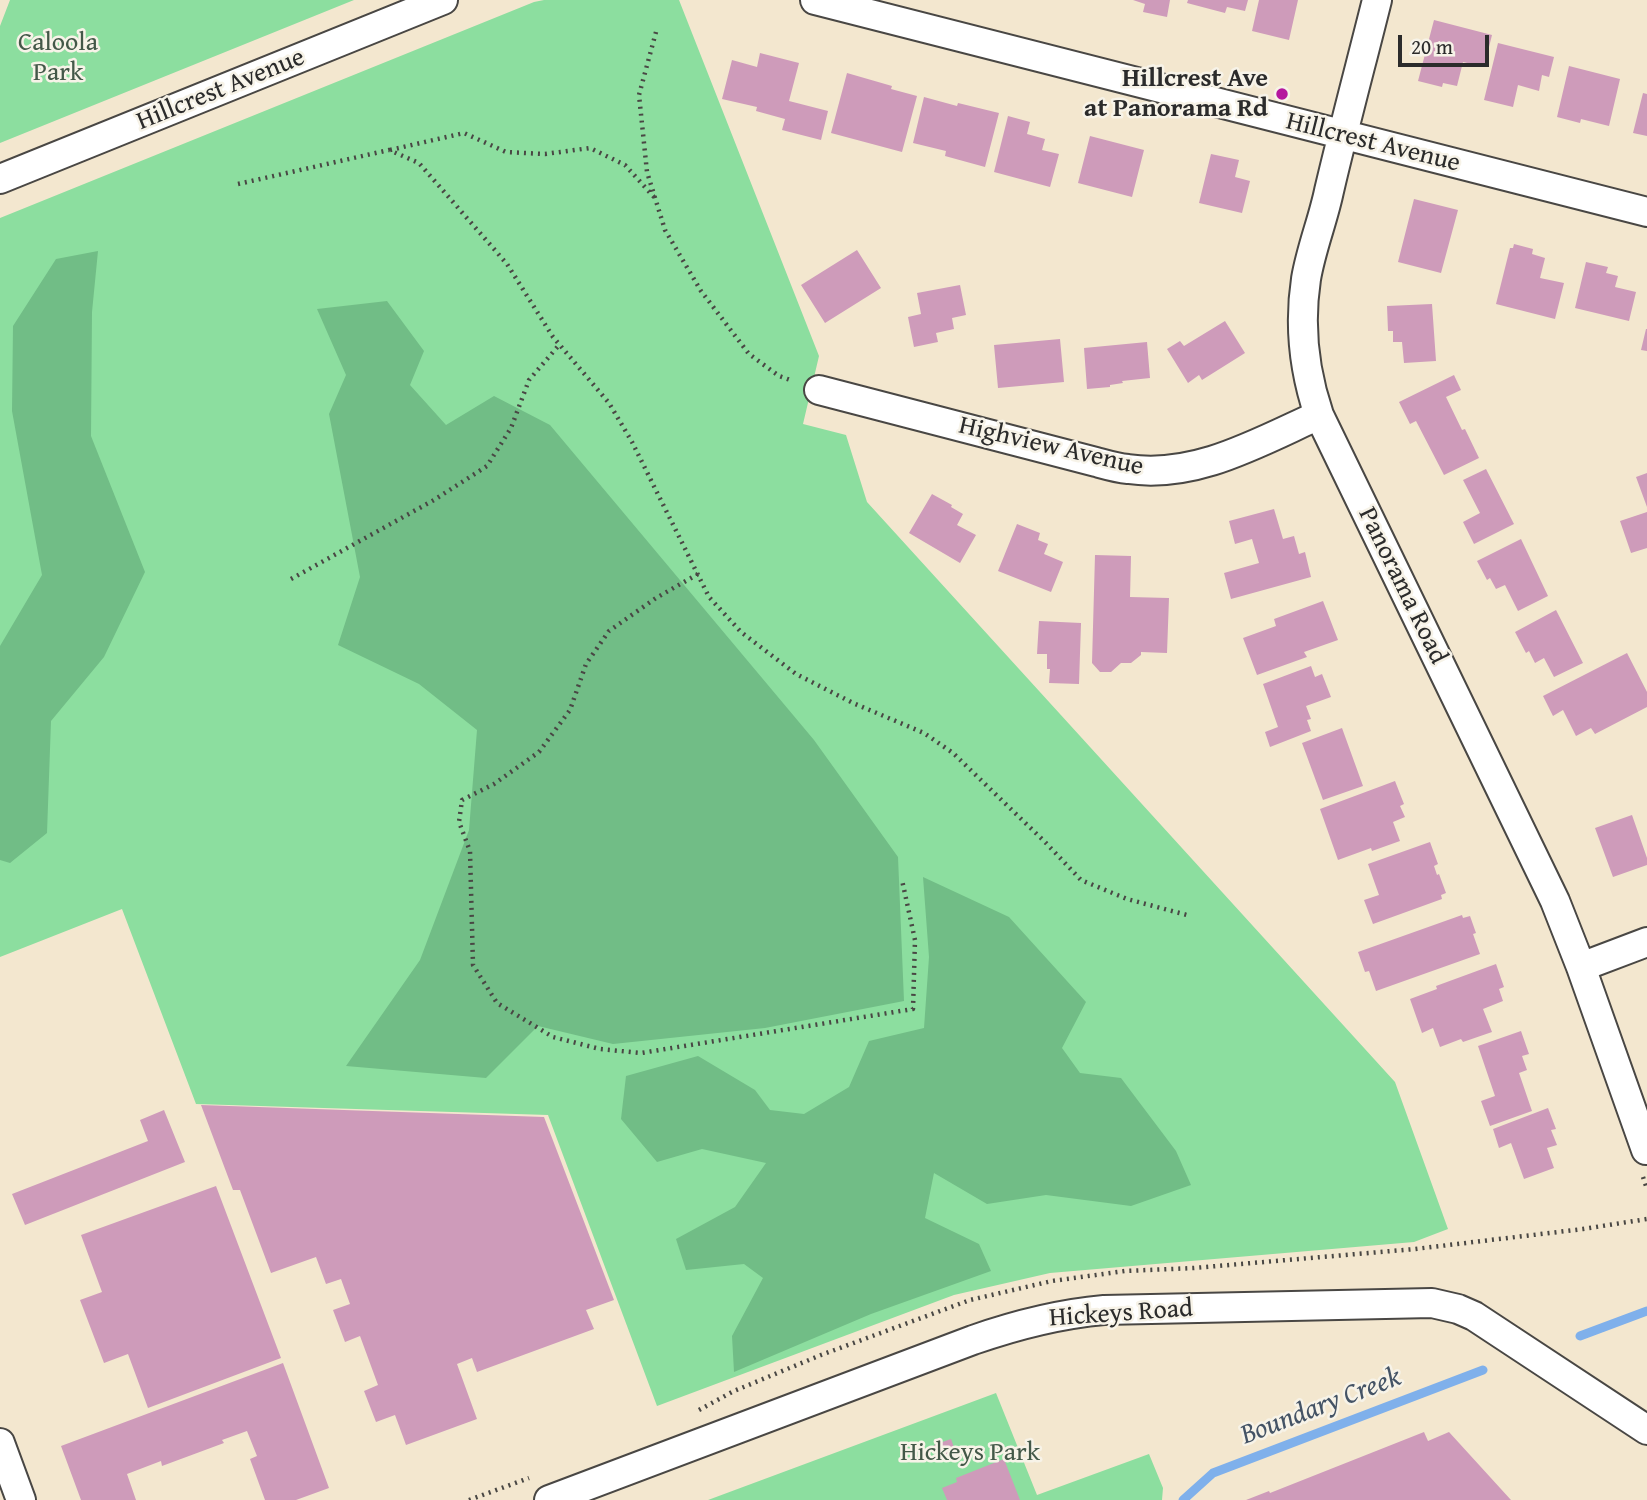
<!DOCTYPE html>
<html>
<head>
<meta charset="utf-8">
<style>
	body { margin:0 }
	#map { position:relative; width:1647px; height:1500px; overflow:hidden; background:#f3e7cf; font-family:"Gentium Book Plus",serif }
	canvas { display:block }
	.scale { position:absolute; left:1398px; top:35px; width:91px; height:32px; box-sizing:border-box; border:4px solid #2b2b2b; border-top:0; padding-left:9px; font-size:21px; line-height:24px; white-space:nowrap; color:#2b2b2b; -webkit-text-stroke:5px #f7f3e8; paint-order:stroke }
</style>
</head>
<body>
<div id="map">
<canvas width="1647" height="1500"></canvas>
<div class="scale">20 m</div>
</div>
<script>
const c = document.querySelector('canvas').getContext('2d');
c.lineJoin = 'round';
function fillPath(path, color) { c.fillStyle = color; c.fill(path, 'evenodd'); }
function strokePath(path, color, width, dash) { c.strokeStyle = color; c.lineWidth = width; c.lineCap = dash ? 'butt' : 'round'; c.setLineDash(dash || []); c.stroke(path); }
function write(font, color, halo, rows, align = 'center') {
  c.font = font + ' "Gentium Book Plus",serif'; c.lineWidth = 5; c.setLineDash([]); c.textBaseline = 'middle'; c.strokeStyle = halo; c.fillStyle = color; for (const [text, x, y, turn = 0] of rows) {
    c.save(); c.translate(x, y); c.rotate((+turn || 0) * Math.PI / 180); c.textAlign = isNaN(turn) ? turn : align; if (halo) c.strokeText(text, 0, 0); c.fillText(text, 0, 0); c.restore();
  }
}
fillPath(new Path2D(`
	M10,0H354L0,143V26Z
	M544,0H679L819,356L803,424L846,435L867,502L1395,1082L1448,1229L1414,1242L1050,1273L954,1295L657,1406L548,1115L196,1104L122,909L0,957V218L534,2Z
	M996,1393L1037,1495L1149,1454L1163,1488L1162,1500H708Z`), '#8cde9f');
fillPath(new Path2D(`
	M98,251L92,312L91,436L145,572L104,657L51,721L47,833L10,863L0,860V646L42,575L12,411L13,326L56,259Z
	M387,301L424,351L410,385L446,425L494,396L550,425L814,740L898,857L904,1001L765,1028L613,1044L538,1026L486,1078L346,1066L420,960L469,830L477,730L419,684L338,645L360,577L329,414L346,375L317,309Z
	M923,877L1009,917L1086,1002L1062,1048L1080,1073L1121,1078L1176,1151L1191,1185L1131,1206L1046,1195L987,1204L934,1173L925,1218L979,1244L991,1271L871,1314L734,1372L732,1336L763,1278L744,1264L686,1270L676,1239L735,1207L766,1163L702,1149L657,1162L621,1119L626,1076L698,1056L755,1090L770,1110L804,1114L849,1087L869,1041L924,1028L929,957Z`), '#71bd86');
strokePath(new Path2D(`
	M1580,1336L1647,1311
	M1183,1500L1213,1473L1483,1370`), '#7fb0eb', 9);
fillPath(new Path2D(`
	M1133,0H1170L1167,17L1143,12L1145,4Z
	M1188,0H1248L1245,11L1227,7L1225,13L1187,3Z
	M1259,0H1298L1289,40L1252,31Z
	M1434,20L1492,35L1484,67L1463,62L1457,86L1443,83L1442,87L1418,81Z
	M1498,43L1554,57L1549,77L1542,75L1539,91L1518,85L1513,107L1484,100Z
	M760,53L799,63L789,101L828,111L821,140L782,130L785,119L756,111L757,107L722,99L732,60L757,67Z
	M1569,66L1620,79L1609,126L1581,119L1580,123L1557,117Z
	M847,73L892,86L891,89L917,96L902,152L831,133Z
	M1643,93L1647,94V136L1633,133Z
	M924,97L957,106L958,103L999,113L985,167L945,156L946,151L913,143Z
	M1008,116L1030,122L1027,134L1045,139L1042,150L1059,154L1050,187L994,172Z
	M1090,136L1144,150L1132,197L1078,183Z
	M1211,154L1239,160L1235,177L1250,181L1242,213L1199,203Z
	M1414,199L1458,210L1441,273L1398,262Z
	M1514,244L1533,249L1532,254L1545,258L1540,278L1564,283L1555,319L1496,304L1510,248H1513Z
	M857,250L881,288L825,323L801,285Z
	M1586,262L1608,267L1606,273L1618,276L1615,287L1636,292L1629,321L1575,308Z
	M960,285L966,315L952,318L954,329L936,333L938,342L914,347L908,317L921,314L917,293Z
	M1432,304L1436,361L1404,363L1402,342H1393V331H1388L1387,306Z
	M1225,321L1245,353L1202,380L1199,375L1188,383L1167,349L1180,341L1184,346Z
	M1646,329H1647V351L1641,350Z
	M1060,339L1064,382L998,388L994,345Z
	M1147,342L1150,378L1122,381L1123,383L1110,385V387L1087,389L1084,348Z
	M1454,375L1461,390L1446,397L1462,430L1465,429L1479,458L1444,475L1416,421L1410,424L1399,402Z
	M1486,469L1514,524L1474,544L1463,522L1480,513L1463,480Z
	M1647,473V507L1636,477Z
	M932,494L952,505L951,507L963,514L957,525L976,535L960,563L909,533Z
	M1274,509L1283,539L1294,536L1299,554L1305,552L1311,577L1231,599L1224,573L1259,563L1252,539L1235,544L1229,521Z
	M1647,512V548L1631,553L1620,521Z
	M1017,524L1040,533L1038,540L1048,544L1044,554L1063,562L1051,592L998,571Z
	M1521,539L1548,596L1518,611L1505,585L1496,589L1490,578L1487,580L1477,561Z
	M1095,555L1131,556L1130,597L1169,598L1167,653L1141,652V655L1131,663H1121L1111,672H1100L1092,663Z
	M1323,601L1338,640L1304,652L1307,657L1257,675L1243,638L1276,626L1274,619Z
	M1556,610L1583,663L1554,677L1544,658L1535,663L1529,651L1526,653L1515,632Z
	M1039,621L1081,623L1079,684L1049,683L1050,669H1047V654H1037Z
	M1627,653L1647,692V707L1595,734L1591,728L1576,736L1563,710L1553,716L1543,696Z
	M1311,666L1315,677L1322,674L1331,697L1306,706L1311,719L1307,720L1311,731L1270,747L1265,732L1278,727L1263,684Z
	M1342,728L1363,786L1323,800L1302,743Z
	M1395,781L1404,804L1400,806L1405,817L1393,822L1400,841L1372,851L1371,848L1338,860L1320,809Z
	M1632,815L1647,858V865L1613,877L1595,828Z
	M1430,842L1438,864L1434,866L1437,875L1439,874L1446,893L1441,895L1442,899L1373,924L1364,900L1379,895L1368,864Z
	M1462,915L1463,918L1470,916L1476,933L1473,934L1480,954L1376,991L1369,971L1365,972L1358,952Z
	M1496,964L1504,987L1499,989L1503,1001L1483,1009L1492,1032L1463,1042L1461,1039L1440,1047L1433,1028L1422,1033L1410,999L1437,989L1436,986Z
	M1521,1031L1529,1054L1522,1056L1527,1070L1519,1073L1532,1111L1490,1126L1481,1101L1495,1096L1478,1046Z
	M201,1105L544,1117L614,1300L586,1310L594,1329L477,1372L472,1358L457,1364L477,1419L406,1445L395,1415L376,1422L364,1391L378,1385L360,1336L345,1342L333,1310L350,1304L341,1279L326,1284L316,1257L271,1273L240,1190H233Z
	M1548,1108L1556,1129L1551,1130L1557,1145L1547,1148L1554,1168L1524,1179L1511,1143L1499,1148L1493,1129Z
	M164,1110L185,1162L25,1225L12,1194L148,1141L140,1120Z
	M216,1186L281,1358L148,1408L128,1354L104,1363L80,1300L102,1292L81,1235Z
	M283,1363L329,1488L296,1500H265L250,1459L257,1456L247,1431L222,1440L224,1443L162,1466L161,1461L127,1474L136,1500H81L61,1446Z
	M1424,1432L1428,1441L1449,1432L1511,1500H1246L1269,1491L1270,1493Z
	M951,1439L957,1456L940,1462L934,1445Z
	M1004,1459L1020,1500H947L942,1488L957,1482L956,1478Z`), '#ce9bba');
const street = new Path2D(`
	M815,0L1647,212
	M1377,0C1361,64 1344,127 1329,191C1323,220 1311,249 1306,279C1299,325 1304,371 1319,415L1555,901L1581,967L1646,1150
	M0,179L443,0
	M819,390L1096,462C1107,465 1117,468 1128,469C1196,479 1259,442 1319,415
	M1581,967L1647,942
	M0,1443L21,1500
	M549,1500L973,1340C1016,1325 1059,1314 1104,1310L1432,1303L1458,1309L1474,1316L1647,1430`);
strokePath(street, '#494744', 32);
strokePath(new Path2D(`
	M656,32L639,95L647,172L665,230L701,291L749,354L779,376L793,381
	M390,150L464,133L506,152L545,154L590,148L625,165L654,197
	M238,184L389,150L419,163L507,264L553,337L609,403L632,442L709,597L741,632L796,674L853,703L924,733L953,753L1045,842L1081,880L1127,899L1187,915
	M698,574L656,598L609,631L586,664L570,710L539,752L494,784L462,800L459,822L470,851L473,965L497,1003L553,1037L600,1049L641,1053L913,1009L915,940L902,880
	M291,579L434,500L487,466L511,428L529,380L560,344
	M1643,1177L1647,1189
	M699,1410L734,1391L821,1355L970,1300L1052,1281L1125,1271L1194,1268L1415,1249L1583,1229L1647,1219
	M469,1500L529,1478`), '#494744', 4.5, [2, 5]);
strokePath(street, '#fff', 28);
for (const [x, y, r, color] of [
	[1282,94,7,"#b5179e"]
]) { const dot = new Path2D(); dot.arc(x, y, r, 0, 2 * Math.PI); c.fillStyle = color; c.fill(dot); strokePath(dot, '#f7f3e8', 2.5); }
write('26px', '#435848', '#f7f3e8', [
	["Caloola",58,43],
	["Park",58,73],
	["Hickeys Park",970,1453]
]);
write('bold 26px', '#2b2b2b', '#f7f3e8', [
	["Hillcrest Ave",1268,79],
	["at Panorama Rd",1268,109]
], 'right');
write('26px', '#2b2b2b', '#f7f3e8', [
	["Hillcrest Avenue",221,90,-22],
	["Hillcrest Avenue",1373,143,14],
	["Highview Avenue",1051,447,13],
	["Panorama Road",1402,586,64],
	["Hickeys Road",1121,1314,-4]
]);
write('italic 28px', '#445365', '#f7f3e8', [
	["Boundary Creek",1321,1407,-21]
]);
</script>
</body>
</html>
